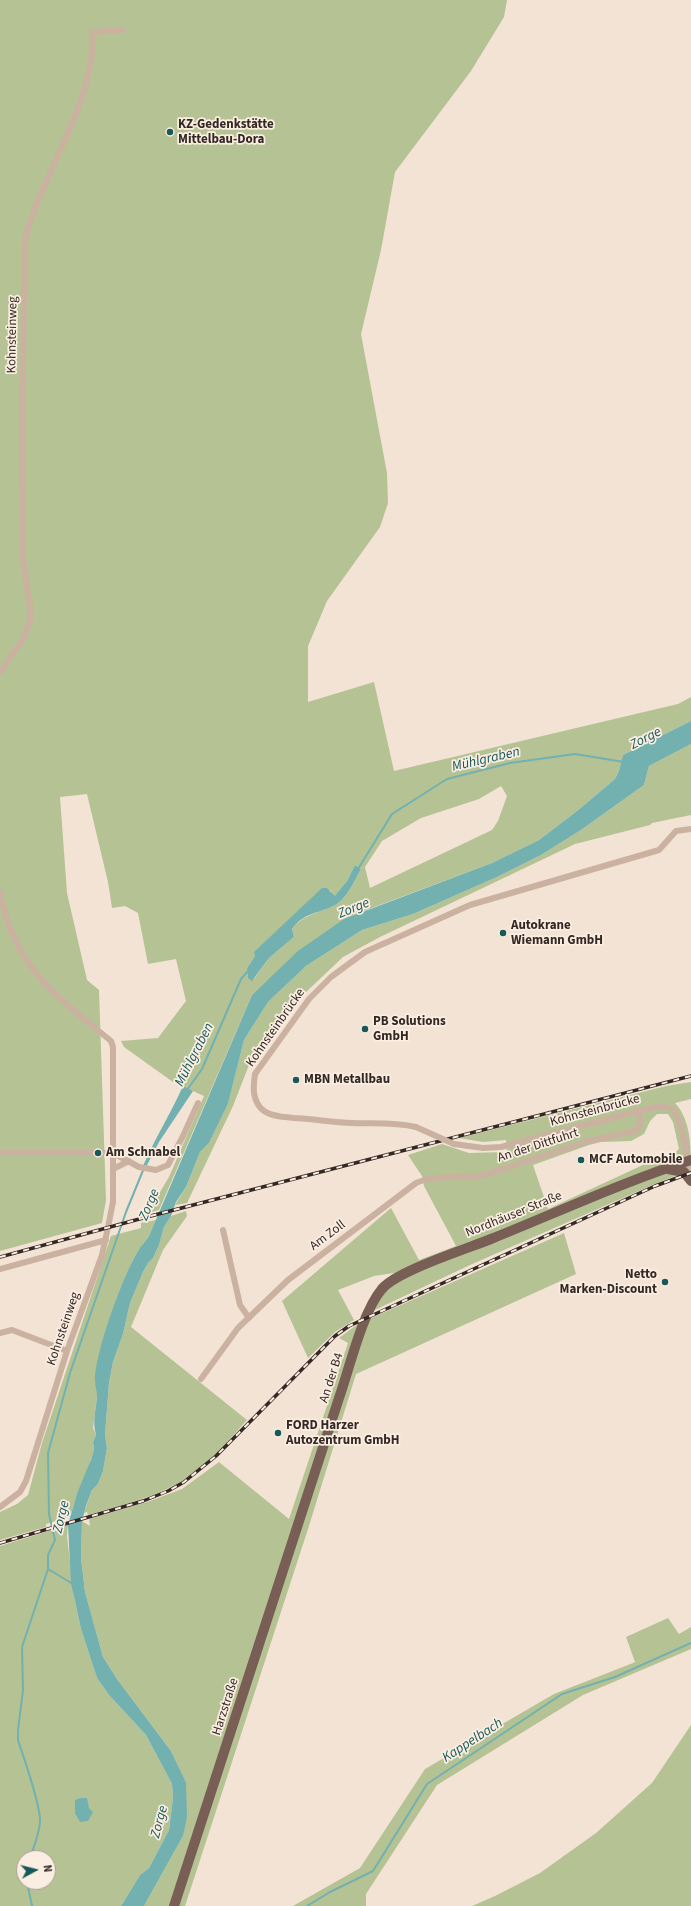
<!DOCTYPE html>
<html>
<head>
<meta charset="utf-8">
<style>
	body { margin:0 }
	#map { position:relative; width:691px; height:1906px; overflow:hidden; background:#f2e3d5; font-family:"Source Sans 3",sans-serif }
	canvas { display:block }
	.north { position:absolute; left:16px; top:1850px; width:40px; height:40px; box-sizing:border-box; background:#faede1; border:1px solid #ab9e95; border-radius:50%; rotate:83deg; font-size:11px; font-weight:700; line-height:16px; text-align:center; color:#342824 }
	.north::after { content:''; display:block; margin:auto; width:14px; height:18px; background:#175858; clip-path:polygon(50% 0,100% 100%,50% 72%,0 100%) }
</style>
</head>
<body>
<div id="map">
<canvas width="691" height="1906"></canvas>
<div class="north">N</div>
</div>
<script>
const c = document.querySelector('canvas').getContext('2d');
c.lineJoin = 'round';
function fillPath(path, color) { c.fillStyle = color; c.fill(path, 'evenodd'); }
function strokePath(path, color, width, dash) { c.strokeStyle = color; c.lineWidth = width; c.lineCap = dash ? 'butt' : 'round'; c.setLineDash(dash || []); c.stroke(path); }
function write(font, color, halo, rows, align = 'center') {
  c.font = font + ' "Source Sans 3",sans-serif'; c.lineWidth = 3.5; c.setLineDash([]); c.textBaseline = 'middle'; c.strokeStyle = halo; c.fillStyle = color; for (const [text, x, y, turn = 0] of rows) {
    c.save(); c.translate(x, y); c.rotate((+turn || 0) * Math.PI / 180); c.textAlign = isNaN(turn) ? turn : align; if (halo) c.strokeText(text, 0, 0); c.fillText(text, 0, 0); c.restore();
  }
}
fillPath(new Path2D(`
	M0,0H507L504,17L471,71L395,172L381,250L361,334L387,473L388,503L380,527L327,601L308,646V702L374,682L394,771L678,704L691,697V721L623,755L619,771L615,779L577,811L539,840L492,863L361,912L266,982L252,995L159,1210L144,1214L145,1211L150,1209L169,1177L204,1096L173,1082L124,1047L121,1041L158,1038L186,1001L176,959L148,964L138,913L125,906L112,908L108,882L87,794L60,797L67,893L87,980L99,990L106,1200L102,1223L0,1251ZM501,786L507,796L498,821L492,830L370,888L365,867L382,841L421,818L479,799ZM355,865L361,869C354,881 346,901 333,906C317,913 303,915 292,929L294,937L269,958L254,979L248,977L247,968L255,956L330,890L335,897L347,881Z
	M691,744V815L652,823L650,825L575,844L380,937L343,957L304,994L286,1014L249,1065L233,1106L187,1203L175,1205L186,1187L200,1152L209,1143L228,1104L244,1040L268,1002L306,966L362,930L413,914L497,877L541,855L581,830L644,785L649,766Z
	M691,1082V1099L675,1103C691,1120 691,1147 691,1170L657,1183L470,1265L360,1317L378,1285L394,1273L374,1276L338,1290L354,1320L335,1332L308,1358L282,1301L391,1208L419,1260L456,1246L424,1186L422,1176L408,1155L442,1144L469,1153L507,1152L506,1140L483,1142L459,1138L666,1086ZM657,1114H668L673,1122L679,1149L670,1157L645,1164L548,1209L533,1165L589,1145L601,1142L631,1141L644,1134L650,1121Z
	M186,1211L187,1216L163,1250L131,1327L247,1420C229,1440 211,1462 188,1477C158,1497 122,1505 88,1515L87,1512L84,1513L92,1490L98,1484L103,1471L107,1448L105,1435L109,1383L113,1362L123,1334L130,1303L143,1272L148,1263L153,1258L159,1245L164,1227L171,1216Z
	M156,1220L149,1236L139,1249L132,1262L111,1316L100,1351L95,1382L98,1388L93,1428L96,1435L93,1442L94,1449L89,1467L77,1493L70,1517L46,1524V1527L0,1540V1512L17,1504L28,1495L42,1443L111,1236L141,1228V1223Z
	M564,1233L576,1274L356,1374L308,1529L185,1906H144L183,1836L186,1782L171,1751L117,1679L103,1657L85,1592L81,1558L82,1521L90,1526L89,1519L150,1501L182,1489L219,1462L289,1519L348,1343L339,1338L358,1324Z
	M68,1525L67,1536L74,1597L81,1629L97,1678L109,1695L146,1735L172,1784L173,1798L169,1830L149,1868L140,1875L121,1906H0V1546ZM24,1858H48V1882H24Z
	M668,1618L679,1634L691,1627V1649L583,1695L437,1785L366,1894V1906H293L360,1868L425,1769L554,1694L633,1663L635,1662L626,1637Z
	M691,1725V1906H472L495,1896L540,1873L596,1833L652,1783Z`), '#b5c294');
fillPath(new Path2D(`
	M691,721V744L649,766L644,785L581,830L541,855L497,877L413,914L362,930L306,966L268,1002L244,1040L228,1104L209,1143L200,1152L186,1187L176,1202L171,1216L164,1227L159,1245L153,1258L148,1263L143,1272L130,1303L123,1334L113,1362L109,1383L105,1435L107,1448L103,1471L98,1484L92,1490L86,1506L82,1521L81,1558L85,1592L103,1657L117,1679L171,1751L186,1782L187,1817L183,1836L144,1906H121L140,1875L149,1868L169,1830L173,1798L172,1784L146,1735L109,1695L97,1678L81,1629L71,1583L68,1525L77,1493L91,1460L94,1449L93,1442L96,1435C92,1420 96,1411 97,1396C97,1390 95,1386 95,1381C95,1352 123,1276 138,1251C141,1245 146,1241 149,1236L252,995L298,951L344,919L492,863L539,840L577,811L615,779L619,771L623,755Z
	M355,865L361,869C354,881 346,901 333,906C316,914 304,913 292,929L294,937L269,958L252,981L248,978L247,968L255,956L254,952L322,888H327L335,896L347,881Z
	M183,1086L193,1091L159,1142L146,1167L143,1166C155,1138 171,1113 183,1086Z
	M81,1798H87L89,1808L93,1812L88,1821L80,1822L75,1813V1800Z`), '#72b1b0');
strokePath(new Path2D(`
	M358,869L392,814L447,779L510,763L575,754L624,762
	M187,1090L202,1069L241,979L249,970
	M48,1569L73,1584
	M30,1858C34,1846 39,1835 40,1822C41,1805 24,1759 18,1740V1730L23,1690L22,1647L48,1569V1555L55,1540L49,1514L48,1453L70,1373L126,1212L144,1168
	M27,1882L32,1906
	M307,1906L330,1892L373,1871L427,1784L562,1694L615,1677L691,1643`), '#72b1b0', 2);
strokePath(new Path2D(`
	M0,672L23,639L30,620V606L23,558L22,424L25,240C41,173 97,101 92,32L122,30
	M0,892C13,966 57,997 111,1041L113,1047V1202L108,1227L102,1255L67,1351L26,1481L20,1492L0,1507
	M416,1127C394,1122 374,1124 352,1123C332,1122 313,1119 294,1118C284,1117 273,1117 264,1111C252,1102 253,1087 255,1074L309,999L331,977L365,952L470,905L659,850L676,831L691,829
	M454,1144L483,1148L501,1147L639,1111C648,1109 660,1104 670,1108C683,1113 688,1164 691,1178
	M0,1153H113L139,1167L156,1170L168,1165L183,1136L198,1103
	M113,1169L129,1161
	M223,1230L240,1305L249,1318
	M0,1269L106,1240
	M0,1333L12,1330L67,1351
	M201,1379L238,1328L288,1280L416,1183C433,1175 465,1178 485,1175L589,1141L636,1131C642,1125 640,1119 639,1111`), '#cbb1a0', 6);
strokePath(new Path2D(`
	M668,1169L684,1172L691,1181
	M174,1906L339,1398C349,1370 363,1310 382,1289C397,1271 466,1249 491,1239C558,1212 623,1182 691,1160`), '#785e54', 10);
const rail = new Path2D(`
	M0,1257L143,1218L691,1076
	M0,1543L143,1501L168,1491L184,1482L216,1456L335,1336L349,1326L655,1186L691,1173`);
strokePath(rail, '#342824', 3.5);
strokePath(rail, '#faede1', 2, [6]);
strokePath(new Path2D(`
	M416,1127L454,1144`), '#cbb1a0', 6);
for (const [x, y, r, color] of [
	[170,132,4,"#175858"],
	[503,933,4,"#175858"],
	[365,1029,4,"#175858"],
	[296,1080,4,"#175858"],
	[98,1153,4,"#175858"],
	[581,1160,4,"#175858"],
	[665,1282,4,"#175858"],
	[278,1433,4,"#175858"]
]) { const dot = new Path2D(); dot.arc(x, y, r, 0, 2 * Math.PI); c.fillStyle = color; c.fill(dot); strokePath(dot, '#faede1', 1.5); }
write('bold 13px', '#342824', '#faede1', [
	["KZ-Gedenkstätte",178,125],
	["Mittelbau-Dora",178,140],
	["Autokrane",511,926],
	["Wiemann GmbH",511,941],
	["PB Solutions",373,1022],
	["GmbH",373,1037],
	["MBN Metallbau",304,1080],
	["Am Schnabel",106,1153],
	["MCF Automobile",589,1160],
	["Netto",657,1275,"right"],
	["Marken-Discount",657,1290,"right"],
	["FORD Harzer",286,1426],
	["Autozentrum GmbH",286,1441]
], 'left');
write('13px', '#342824', '#faede1', [
	["Kohnsteinweg",13,335,-89],
	["Kohnsteinbrücke",276,1028,-55],
	["Kohnsteinbrücke",595,1111,-15],
	["An der Dittfuhrt",538,1146,-18],
	["Nordhäuser Straße",514,1215,-22],
	["Am Zoll",328,1236,-37],
	["Kohnsteinweg",64,1329,-71],
	["An der B4",332,1378,-72],
	["Harzstraße",226,1707,-72]
]);
write('italic 14px', '#175858', '#faede1', [
	["Zorge",646,739,-27],
	["Mühlgraben",486,760,-13],
	["Zorge",354,909,-22],
	["Mühlgraben",195,1055,-63],
	["Zorge",150,1205,-67],
	["Zorge",62,1517,-77],
	["Kappelbach",473,1741,-33],
	["Zorge",160,1822,-75]
]);
</script>
</body>
</html>
